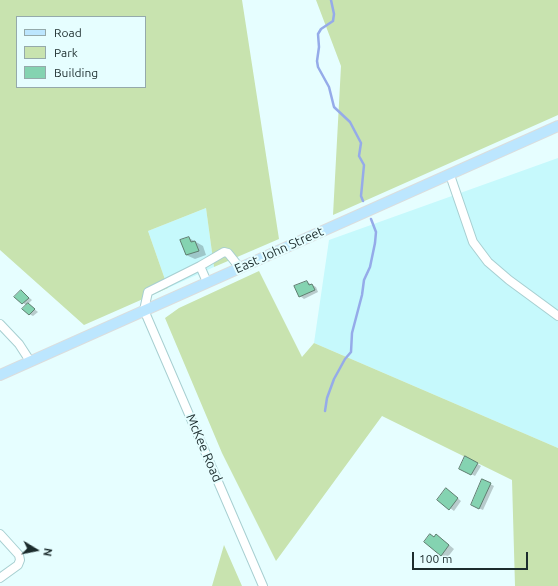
<!DOCTYPE html>
<html>
<head>
<meta charset="utf-8">
<style>
	body { margin:0 }
	#map { position:relative; width:558px; height:586px; overflow:hidden; background:#e6feff; font-family:Ubuntu,sans-serif }
	canvas { display:block }
	.legend { position:absolute; left:16px; top:16px; width:130px; height:72px; box-sizing:border-box; background:#e6feff; border:1px solid #95aaab; margin:0; padding:5px 7px; list-style:none; font-size:12px; color:#1c2c2d }
	.legend li { display:flex; align-items:center; gap:8px; height:20px }
	.legend b { width:20px; border:1px solid #95aaab }
	.north { position:absolute; left:16px; top:530px; width:40px; height:40px; -webkit-text-stroke:3px #e6feff; paint-order:stroke; rotate:100deg; font-size:11px; font-weight:700; line-height:16px; text-align:center; color:#1c2c2d }
	.north::after { content:''; display:block; margin:auto; width:14px; height:18px; background:#1c2c2d; clip-path:polygon(50% 0,100% 100%,50% 72%,0 100%) }
	.scale { position:absolute; left:412px; top:552px; width:116px; height:18px; box-sizing:border-box; border:2px solid #1c2c2d; border-top:0; padding-left:5px; font-size:12px; line-height:14px; white-space:nowrap; color:#1c2c2d; -webkit-text-stroke:3px #e6feff; paint-order:stroke }
</style>
</head>
<body>
<div id="map">
<canvas width="558" height="586"></canvas>
<ul class="legend">
<li><b style="height:5px;background:#bce6fe"></b>Road</li>
<li><b style="height:11px;background:#c8e3af"></b>Park</li>
<li><b style="height:11px;background:#84d3b1"></b>Building</li>
</ul>
<div class="north">N</div>
<div class="scale">100 m</div>
</div>
<script>
const c = document.querySelector('canvas').getContext('2d');
c.lineJoin = 'round';
function fillPath(path, color) { c.fillStyle = color; c.fill(path, 'evenodd'); }
function strokePath(path, color, width, dash) { c.strokeStyle = color; c.lineWidth = width; c.lineCap = dash ? 'butt' : 'round'; c.setLineDash(dash || []); c.stroke(path); }
function write(font, color, halo, rows, align = 'center') {
  c.font = font + ' Ubuntu,sans-serif'; c.lineWidth = 4; c.setLineDash([]); c.textBaseline = 'middle'; c.strokeStyle = halo; c.fillStyle = color; for (const [text, x, y, turn = 0] of rows) {
    c.save(); c.translate(x, y); c.rotate((+turn || 0) * Math.PI / 180); c.textAlign = isNaN(turn) ? turn : align; if (halo) c.strokeText(text, 0, 0); c.fillText(text, 0, 0); c.restore();
  }
}
fillPath(new Path2D(`
	M558,158V448L314,343L329,240Z
	M206,208L214,267L168,288L148,231Z`), '#c6f9fc');
fillPath(new Path2D(`
	M0,0H242L279,239L214,267L206,208L148,231L168,288L84,325L0,250ZM17,17H145V87H17Z
	M316,0H558V115L333,215L341,66Z
	M259,271L302,357L314,343L558,448V586H515L512,480L382,416L276,561L222,453L165,318L179,308Z
	M224,545L242,586H212Z`), '#c8e3af');
fillPath(new Path2D(`
	M189,238L203,246L206,255L195,259L186,255Z
	M307,282L316,287L318,292L304,299L300,296Z
	M21,291L32,300L28,304L38,312L33,316L29,314L27,306L16,297Z
	M466,458L481,466L475,476L460,468Z
	M490,484L494,486L483,510L476,507Z
	M450,492L461,501L454,511L438,499Z
	M434,538L442,539L454,549L447,558L441,555Z`), '#0003');
strokePath(new Path2D(`
	M331,0L334,14L333,21L321,29L318,34L319,47L317,61L318,67L329,87L334,107L350,122L361,143L359,156L364,165L361,196L363,201
	M325,411L327,398L334,379L345,359L351,352L352,333L362,295L364,280L370,267L375,243L376,232L371,219`), '#95abe9', 2.5);
const building = new Path2D(`
	M189,237L191,242L195,241L199,251L186,255L180,240Z
	M307,281L309,285L312,284L315,290L299,297L294,286Z
	M21,290L29,298L22,304L14,297Z
	M28,303L35,309L29,315L22,309Z
	M465,456L478,463L471,475L459,469Z
	M482,479L491,483L479,509L471,505Z
	M446,488L458,498L449,510L437,500Z
	M430,534L434,537L436,534L449,545L441,556L424,542Z`);
fillPath(building, '#84d3b1');
strokePath(building, '#5f7e70', 1);
const minor = new Path2D(`
	M450,175L473,242L488,262L509,280L558,316
	M200,266L224,252L228,253L240,268
	M207,282L200,266L148,292L144,310L263,586
	M0,324L19,344L30,361
	M0,534L19,555L20,560L18,565L0,578`);
const major = new Path2D(`
	M0,375L558,126`);
strokePath(minor, '#a7cfd1', 10);
strokePath(major, '#dbdddd', 12);
strokePath(minor, '#fff', 8);
strokePath(major, '#bce6fe', 10);
write('13px', '#1c2c2d', '#e6feff', [
	["East John Street",279,250,-24],
	["McKee Road",204,448,67]
]);
</script>
</body>
</html>
